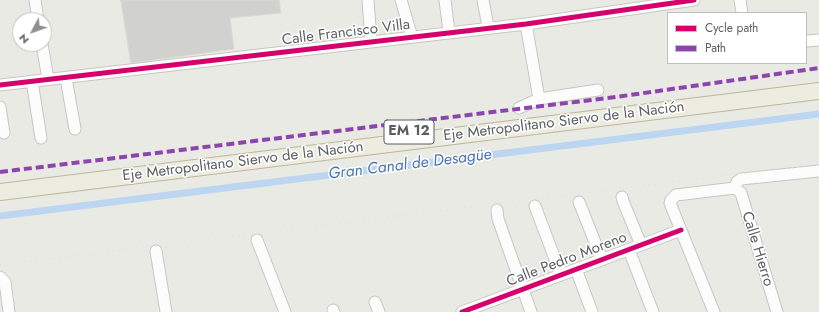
<!DOCTYPE html>
<html>
<head>
<meta charset="utf-8">
<style>
	body { margin:0 }
	#map { position:relative; width:819px; height:312px; overflow:hidden; background:#eaeae5; font-family:Jost,sans-serif }
	canvas { display:block }
	.legend { position:absolute; left:667px; top:12px; width:140px; height:52px; box-sizing:border-box; background:#fff; border:1px solid #bdbfc0; margin:0; padding:5px 7px; list-style:none; font-size:12px; color:#5b5e62 }
	.legend li { display:flex; align-items:center; gap:8px; height:20px }
	.legend b { width:20px; border:1px solid #bdbfc0 }
	.north { position:absolute; left:12px; top:12px; width:40px; height:40px; box-sizing:border-box; background:#fff; border:1px solid #bdbfc0; border-radius:50%; rotate:229deg; font-size:11px; font-weight:700; line-height:16px; text-align:center; color:#5b5e62 }
	.north::after { content:''; display:block; margin:auto; width:14px; height:18px; background:#8d8f90; clip-path:polygon(50% 0,100% 100%,50% 72%,0 100%) }
</style>
</head>
<body>
<div id="map">
<canvas width="819" height="312"></canvas>
<ul class="legend">
<li><b style="height:5px;background:#d6006c"></b>Cycle path</li>
<li><b style="height:5px;background:#8e44ad"></b>Path</li>
</ul>
<div class="north">N</div>
</div>
<script>
const c = document.querySelector('canvas').getContext('2d');
c.lineJoin = 'round';
function strokePath(path, color, width, dash) { c.strokeStyle = color; c.lineWidth = width; c.lineCap = dash ? 'butt' : 'round'; c.setLineDash(dash || []); c.stroke(path); }
function fillPath(path, color) { c.fillStyle = color; c.fill(path, 'evenodd'); }
function write(font, color, halo, rows, align = 'center') {
  c.font = font + ' Jost,sans-serif'; c.lineWidth = 3; c.setLineDash([]); c.textBaseline = 'middle'; c.strokeStyle = halo; c.fillStyle = color; for (const [text, x, y, turn = 0] of rows) {
    c.save(); c.translate(x, y); c.rotate((+turn || 0) * Math.PI / 180); c.textAlign = isNaN(turn) ? turn : align; if (halo) c.strokeText(text, 0, 0); c.fillText(text, 0, 0); c.restore();
  }
}
strokePath(new Path2D(`
	M0,216L819,114`), '#bcd6f2', 7);
const building = new Path2D(`
	M121,0H279L281,13L230,18L234,49L131,63Z`);
fillPath(building, '#d1d1ce');
strokePath(building, '#dad9d4', 1);
const minor = new Path2D(`
	M35,0L38,20
	M368,0L371,42
	M401,0L412,37
	M445,0L449,32
	M483,0L488,27
	M740,0L742,13
	M526,24L539,99
	M806,41L819,40
	M42,44L48,79
	M66,78L75,129
	M32,81L41,138
	M0,85L526,24L694,0
	M0,107L4,133
	M519,108L539,99L598,90
	M735,188L741,193L777,312
	M735,188L737,182L741,179L819,171
	M622,197L623,201L641,245
	M579,202L602,260
	M535,206L561,275
	M497,210L498,219L531,312
	M257,240L285,312
	M629,250L653,312
	M156,251L166,312
	M576,269L592,312
	M0,277L5,282L9,312
	M375,302L379,312
	M333,310L334,312
	M462,312L681,230
	M714,312L670,203L671,200L676,195L735,188`);
const highway = new Path2D(`
	M0,192L819,91`);
strokePath(minor, '#c6c6c6', 13);
strokePath(highway, '#bfb696', 18);
strokePath(minor, '#fcfcfb', 11);
strokePath(highway, '#edece1', 16);
strokePath(new Path2D(`
	M0,265L819,164`), '#e2e2e2', 2, [1, 5]);
strokePath(new Path2D(`
	M0,172L616,97L819,68`), '#8e44ad', 4, [8, 4]);
strokePath(new Path2D(`
	M0,85L526,24L694,0
	M462,312L681,230`), '#d6006c', 5);
for (const [x, y, w] of [
	[409,132,50]
]) { const box = new Path2D(); box.roundRect(x - w / 2, y - 12, w, 24, 3); c.fillStyle = '#fff'; c.fill(box); strokePath(box, '#5b5e62', 1); }
write('bold 14px', '#5b5e62', null, [
	["EM 12",409,132]
]);
write('15px', '#5b5e62', '#fff', [
	["Calle Francisco Villa",346,33,-7],
	["Eje Metropolitano Siervo de la Nación",564,122,-7],
	["Eje Metropolitano Siervo de la Nación",243,162,-7],
	["Calle Hierro",757,249,73],
	["Calle Pedro Moreno",567,260,-21]
]);
write('italic 16px', '#4b73b0', '#fff', [
	["Gran Canal de Desagüe",410,165,-7]
]);
</script>
</body>
</html>
